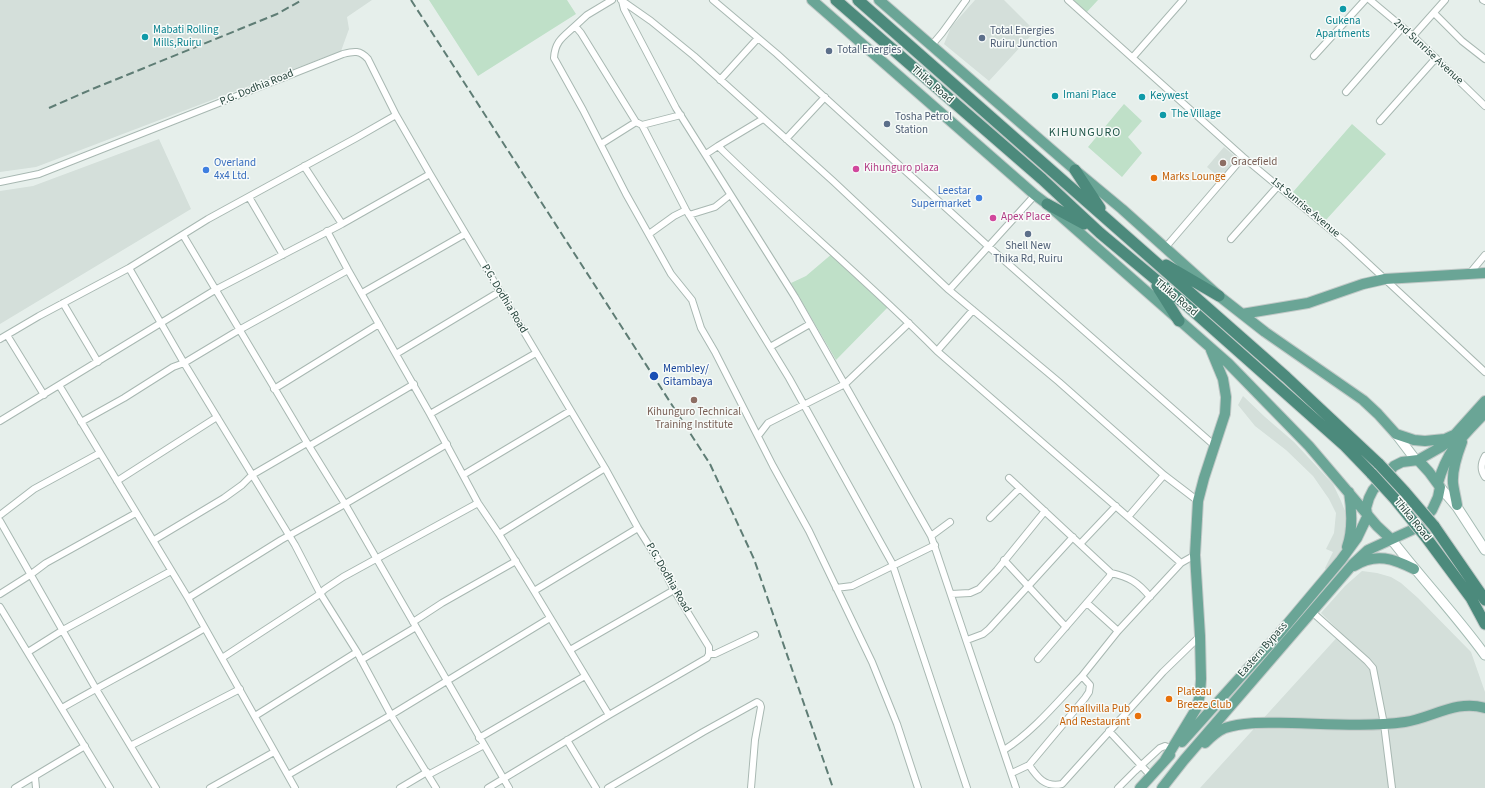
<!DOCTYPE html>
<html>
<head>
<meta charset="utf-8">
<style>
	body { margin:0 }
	canvas { display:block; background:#e6efeb }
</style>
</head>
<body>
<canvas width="1485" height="788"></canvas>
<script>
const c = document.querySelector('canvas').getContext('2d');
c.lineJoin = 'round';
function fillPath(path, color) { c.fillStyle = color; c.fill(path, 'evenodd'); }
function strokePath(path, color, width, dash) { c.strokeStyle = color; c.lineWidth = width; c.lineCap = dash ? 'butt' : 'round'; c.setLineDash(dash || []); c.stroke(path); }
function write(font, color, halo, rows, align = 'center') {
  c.font = font + ' "Source Sans 3",sans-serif'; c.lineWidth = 3; c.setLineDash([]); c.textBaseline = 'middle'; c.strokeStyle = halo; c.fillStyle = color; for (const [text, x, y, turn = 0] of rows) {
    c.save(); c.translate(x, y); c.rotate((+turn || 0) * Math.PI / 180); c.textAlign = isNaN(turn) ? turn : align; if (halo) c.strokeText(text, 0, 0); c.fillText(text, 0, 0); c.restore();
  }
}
fillPath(new Path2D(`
	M0,0H372L347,17L349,29L341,51L36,167L0,172Z
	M975,0H1004L1035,31L989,81L944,44L951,27Z
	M159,139L191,209L0,324V191L33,186Z
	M1224,147L1238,159L1221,179L1207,167Z
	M1243,396L1265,417L1294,442L1333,484L1341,501L1345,511L1346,535L1337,562L1327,571L1325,568L1333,552L1326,549L1334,533L1336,513L1329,499L1313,476L1286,450L1255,426L1238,405Z
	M1362,571L1377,573L1391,577L1401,583L1418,598L1471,652L1485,692V788H1200L1341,633L1321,613L1345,586Z`), '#d4dfda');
fillPath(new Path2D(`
	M429,0H567L576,14L478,76Z
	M1072,0H1098L1086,13Z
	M1124,104L1142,121L1128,137L1142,153L1122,177L1088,147Z
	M1352,124L1386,154L1325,221L1293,192Z
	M833,253L890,305L836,360L791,283L806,276Z`), '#bfe0c8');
const minor = new Path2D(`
	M621,0L651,21L694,56L833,181L949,290L1059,382L1164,475L1198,501
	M713,0L777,54L989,247L1215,446
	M1068,0L1243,157L1344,241L1485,372
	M1370,0L1413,36L1485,106
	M1483,0L1485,1
	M622,1L624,9L676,108L795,297L931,536L1016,788
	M1434,13L1462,41L1485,59
	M575,26L587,15L612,0
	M1413,36L1445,0
	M931,46L942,33L966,0
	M1314,56L1365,0
	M1133,57L1183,0
	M720,80L758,38
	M1346,92L1402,28
	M1380,121L1436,58
	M642,125L681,115
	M786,139L825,97
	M601,144L636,122
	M718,146L763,119
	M706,154L718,146C789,216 867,280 937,351L1181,563
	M304,166L342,224
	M0,182L39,174L343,54C354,51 360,50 368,59L396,115L430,174L605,468L638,528L660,563L674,590L709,647V654L707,658L609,715L488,788
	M249,197L283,255
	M689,215L715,207L730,195
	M327,231L348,270L430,414L478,503L499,534L534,591L609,715
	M649,234L674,216L686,210
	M183,235L309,446L345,504L509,788
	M1231,239L1278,186
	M1165,248L1243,157
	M129,268L184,363L295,545L320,593L357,652L391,715L436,788
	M1470,273L1485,255
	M949,290L1035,195
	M362,293L465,234
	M63,303L98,362
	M7,335L44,395
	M0,339L39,316L129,268L208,219L356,138L396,115
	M770,347L810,324
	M937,351L973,310
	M396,354L499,292
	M59,385L188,598L295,788
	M274,389L379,324
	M430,414L536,353
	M0,421L215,290L342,224L430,174
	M81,422L124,398L173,367L184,363L239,330L348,270
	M758,436L768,423L845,384L909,323
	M309,446L414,384
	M1485,456C1481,463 1480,470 1485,477
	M463,475L570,411
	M1009,478L1111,573L1109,577L1038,659
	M117,481L217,417
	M0,515L34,489L100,453
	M1128,517L1164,475
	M990,518L1020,488
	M0,521L96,689L156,788
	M499,534L605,468
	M931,536L950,522
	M154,540L224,498L242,485L252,475L307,443
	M1080,544L1116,506
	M1004,560L1066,627
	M1111,573C1129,577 1138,582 1150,597
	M836,588L852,586L858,583L935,545
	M534,591L638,528
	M0,594L30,575L46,563L136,513
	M951,594L970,593L979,589L997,570L1045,511
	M188,598L281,540L345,504L447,444
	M1087,603L1118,631
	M0,607L110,788
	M1312,612L1367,661L1373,668L1384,724L1392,788
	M413,622L442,603L516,561
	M967,640L983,634L989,629L1073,537
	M570,650L674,590
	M28,652L63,630L171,571
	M709,654H715L755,635
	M222,658L317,596L325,589L343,577L478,503
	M361,660L416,627
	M62,708C109,681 158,656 205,628
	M255,716L357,652
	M1109,731L1151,776
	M479,738L585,676
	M567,740L596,788
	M132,745L240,689
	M1004,750C1033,732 1059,700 1082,676
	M1029,765C1037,777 1045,788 1062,784L1163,672L1200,636
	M1012,773L1029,765L1085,698L1089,692L1090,685L1082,676L1118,631L1181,563L1195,555
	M288,775L391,715L550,618
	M428,775L484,745
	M35,777L36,788
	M15,788L85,746
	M210,788L274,752
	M400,788L427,772
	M608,788L703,732L757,702L760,704L761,707L755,740L751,788
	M918,788L897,724L872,662L809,531L773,466L715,352L701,328L692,300L671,274L626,194L583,110L554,58C555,41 563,37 575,26L581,33L636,122L642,125L686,210L789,378L892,563L967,788
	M1118,788L1135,771L1160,748L1165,746L1172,749`);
const secondary = new Path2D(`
	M1396,434L1415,459
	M1440,487L1457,507L1485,550
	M1391,539C1421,578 1456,615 1485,655`);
const primary = new Path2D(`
	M812,0L1035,195L1047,204L1228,363L1309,446L1377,526L1391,539
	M879,0L1075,170L1122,209L1219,296L1265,332L1363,400L1378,414L1396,434L1414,440L1425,441L1445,439L1456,434
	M1242,314L1308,303L1363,284L1385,279L1485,273
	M1418,460L1441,447L1449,441L1485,401
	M1438,483C1447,450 1462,437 1485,413
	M1457,505C1456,498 1454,491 1453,483C1452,469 1457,455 1462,442
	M1347,547C1353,530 1352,511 1349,492
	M1354,566C1376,552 1394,559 1414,569
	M1182,742L1278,635L1341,560L1357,538L1368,515
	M1205,743C1211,737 1218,731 1225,728C1246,721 1270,723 1292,723C1329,724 1368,727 1405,722C1432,718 1457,699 1485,708
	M1165,760L1196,709L1200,695L1201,679L1200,636L1195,555L1198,501L1204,478L1225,414L1226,397L1223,379L1211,350
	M1140,788L1170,755
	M1162,788L1184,760L1353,564L1368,550L1414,529L1432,510L1438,497L1440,487L1429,472L1418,460L1402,462L1394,466L1373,490L1369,498L1366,508L1367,514`);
const trunk = new Path2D(`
	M836,0L1042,179L1100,233L1185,304L1345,446L1372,474
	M858,0L1286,377L1379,464
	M1075,170L1100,208
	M1047,204L1084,224
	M1166,265L1219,296
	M1157,286L1179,321
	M1434,526L1485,600
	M1425,536L1471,598L1485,624`);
strokePath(minor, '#a8b8b2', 8);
strokePath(secondary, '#a4bbb3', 11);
strokePath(primary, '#c2cac8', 12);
strokePath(trunk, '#c2cac8', 13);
strokePath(minor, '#fff', 6);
strokePath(secondary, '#fff', 9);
strokePath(primary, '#6aa596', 10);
strokePath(trunk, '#4c8a7c', 11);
strokePath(new Path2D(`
	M411,0L710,464L754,559L833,788
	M49,108L90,90L277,14L302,0`), '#5f7d75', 2, [8, 4]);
const trunkBridge = new Path2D(`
	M1379,464L1405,492L1434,526
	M1372,474L1394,498L1425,536`);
strokePath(trunkBridge, '#c2cac8', 13, []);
strokePath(trunkBridge, '#4c8a7c', 11);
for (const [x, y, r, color] of [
	[1343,9,4,"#0f9aa8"],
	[145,37,4,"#0f9aa8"],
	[982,38,4,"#5c6f8a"],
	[829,51,4,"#5c6f8a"],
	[1055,96,4,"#0f9aa8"],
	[1142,97,4,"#0f9aa8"],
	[1163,115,4,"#0f9aa8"],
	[887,124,4,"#5c6f8a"],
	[1223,163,4,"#8d6e63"],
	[856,169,4,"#d1479c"],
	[206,170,4,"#3f7fe0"],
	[1154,178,4,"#e8710a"],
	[979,198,4,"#3f7fe0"],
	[993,218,4,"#d1479c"],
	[1028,234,4,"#5c6f8a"],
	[654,376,5,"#1a4fb4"],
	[694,400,4,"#8d6e63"],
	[1169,699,4,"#e8710a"],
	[1138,716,4,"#e8710a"]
]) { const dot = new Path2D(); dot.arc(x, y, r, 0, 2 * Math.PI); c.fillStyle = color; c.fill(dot); strokePath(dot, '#f7fbf9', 1.5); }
write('11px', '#0d838f', '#f7fbf9', [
	["Gukena",1343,22,"center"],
	["Apartments",1343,35,"center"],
	["Mabati Rolling",153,31],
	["Mills,Ruiru",153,44],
	["Imani Place",1063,96],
	["Keywest",1150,97],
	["The Village",1171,115]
], 'left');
write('11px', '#4e5e75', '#f7fbf9', [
	["Total Energies",990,32],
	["Ruiru Junction",990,45],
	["Total Energies",837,51],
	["Tosha Petrol",895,118],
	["Station",895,131],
	["Shell New",1028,247,"center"],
	["Thika Rd, Ruiru",1028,260,"center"]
], 'left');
write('11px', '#24423a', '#f7fbf9', [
	["2nd Sunrise Avenue",1428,52,43],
	["Thika Road",932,85,41],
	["P.G. Dodhia Road",257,88,-22],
	["1st Sunrise Avenue",1305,208,40],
	["Thika Road",1176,298,40],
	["P.G. Dodhia Road",504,299,59],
	["Thika Road",1412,520,51],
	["P.G. Dodhia Road",668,578,60],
	["Eastern Bypass",1263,650,-49]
]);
write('11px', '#785e54', '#f7fbf9', [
	["Gracefield",1231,163],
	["Kihunguro Technical",694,413,"center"],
	["Training Institute",694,426,"center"]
], 'left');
write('11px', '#366cbe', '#f7fbf9', [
	["Overland",214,164],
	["4x4 Ltd.",214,177],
	["Leestar",971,192,"right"],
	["Supermarket",971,205,"right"]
], 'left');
write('11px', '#b23c85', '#f7fbf9', [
	["Kihunguro plaza",864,169],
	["Apex Place",1001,218]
], 'left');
write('11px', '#c56008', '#f7fbf9', [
	["Marks Lounge",1162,178],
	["Plateau",1177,693],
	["Breeze Club",1177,706],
	["Smallvilla Pub",1130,710,"right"],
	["And Restaurant",1130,723,"right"]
], 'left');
write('11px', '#164399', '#f7fbf9', [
	["Membley/",663,370],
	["Gitambaya",663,383]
], 'left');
c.letterSpacing = '1px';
write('12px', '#1f5548', '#f7fbf9', [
	["KIHUNGURO",1085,133]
]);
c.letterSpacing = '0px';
</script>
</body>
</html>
